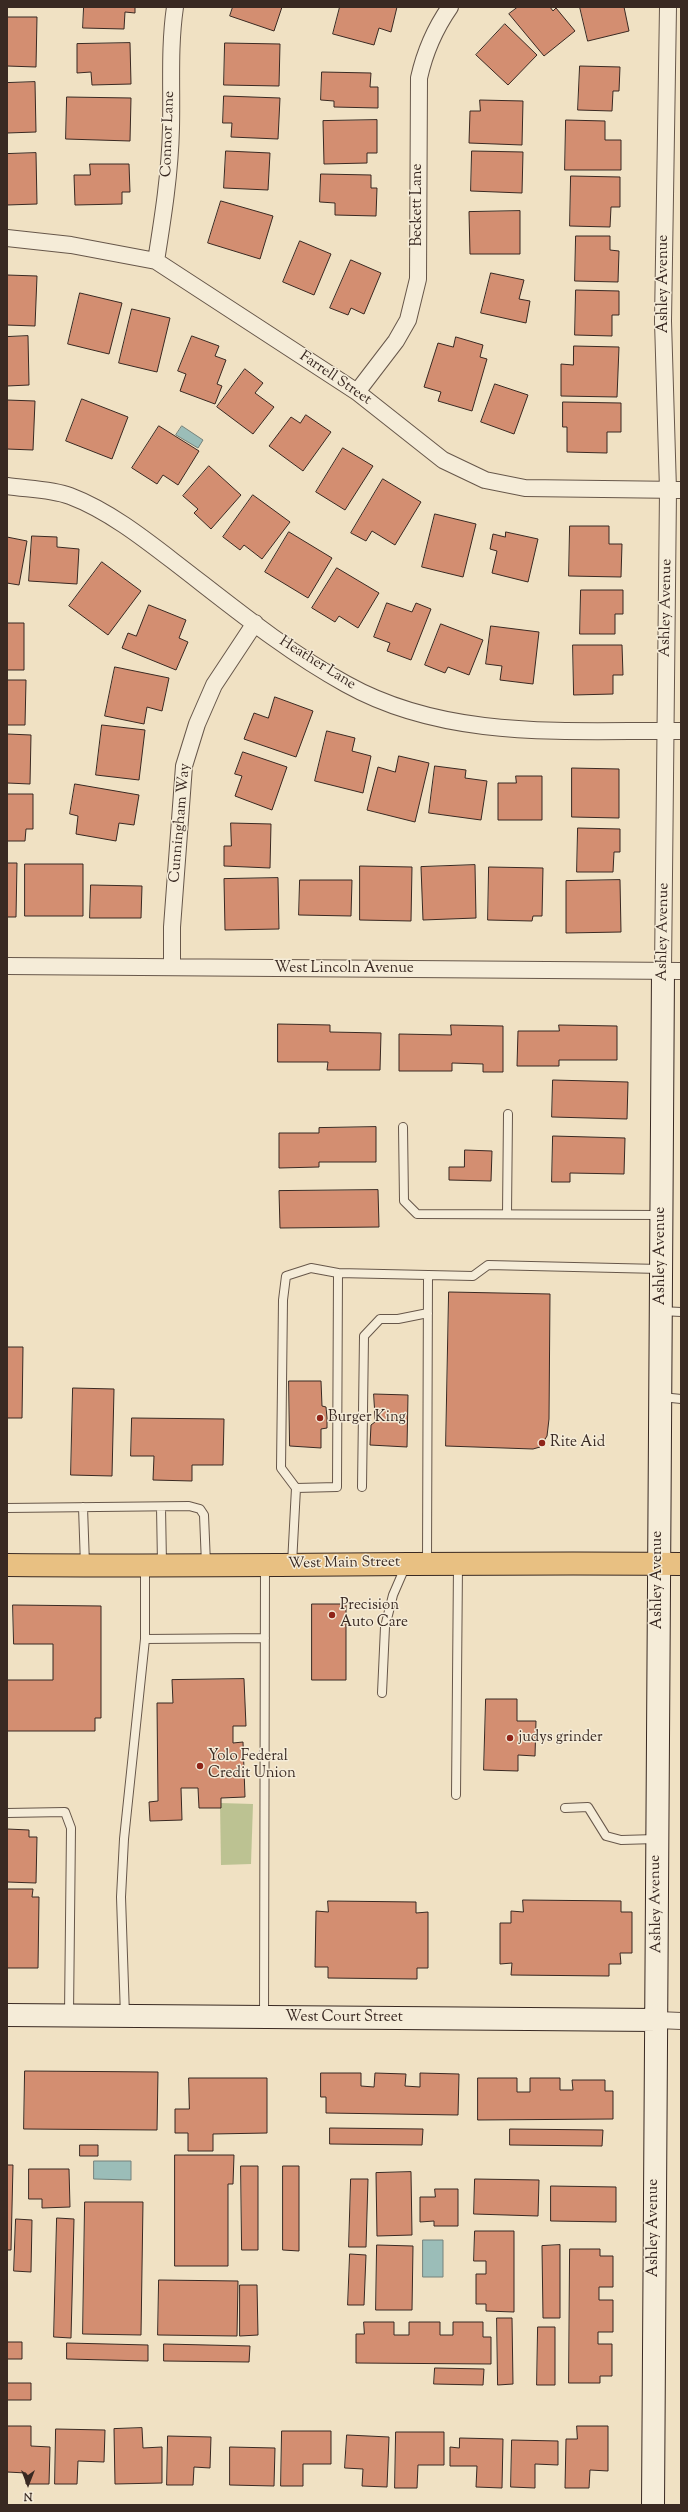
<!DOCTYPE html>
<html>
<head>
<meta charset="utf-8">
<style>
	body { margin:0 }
	#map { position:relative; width:688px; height:2512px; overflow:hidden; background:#f0e1c3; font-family:"Sorts Mill Goudy",serif }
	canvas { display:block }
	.frame { position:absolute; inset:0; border:8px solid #392922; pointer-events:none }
	.north { position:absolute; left:8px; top:2464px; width:40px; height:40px; -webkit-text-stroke:3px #f5ecd8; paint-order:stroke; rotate:180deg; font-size:11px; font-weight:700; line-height:16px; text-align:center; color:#392922 }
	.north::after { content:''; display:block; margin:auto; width:14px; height:18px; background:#392922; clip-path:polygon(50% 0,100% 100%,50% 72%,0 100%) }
</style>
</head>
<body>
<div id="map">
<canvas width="688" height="2512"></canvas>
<div class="frame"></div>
<div class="north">N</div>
</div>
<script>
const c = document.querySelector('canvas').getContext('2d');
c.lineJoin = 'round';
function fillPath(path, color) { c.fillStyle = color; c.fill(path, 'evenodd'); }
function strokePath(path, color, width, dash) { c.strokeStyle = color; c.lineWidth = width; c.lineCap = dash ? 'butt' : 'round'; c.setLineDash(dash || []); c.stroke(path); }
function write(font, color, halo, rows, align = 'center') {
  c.font = font + ' "Sorts Mill Goudy",serif'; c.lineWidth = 3; c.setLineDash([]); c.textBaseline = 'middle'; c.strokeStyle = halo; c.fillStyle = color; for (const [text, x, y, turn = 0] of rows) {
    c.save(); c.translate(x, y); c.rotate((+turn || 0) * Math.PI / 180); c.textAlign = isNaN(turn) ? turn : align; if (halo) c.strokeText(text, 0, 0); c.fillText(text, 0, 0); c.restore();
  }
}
fillPath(new Path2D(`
	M220,1803L253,1804L251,1864L221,1865Z`), '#bcc292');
const water = new Path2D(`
	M182,426L203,440L198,448L176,435Z
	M94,2161H131V2180L94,2179Z
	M423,2240H443V2277H423Z`);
fillPath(water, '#9bbdb8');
strokePath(water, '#74827c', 1);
const building = new Path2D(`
	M84,7H135V13L125,12L124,29L83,28Z
	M233,7H282L274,31L230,16Z
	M340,7H397L391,32L379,28L374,45L333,34Z
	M518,7H550L553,11L556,8L575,31L544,56L509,14Z
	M580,7H624L629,31L588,41Z
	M7,17H37L36,67L7,66Z
	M505,24L537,55L508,85L476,55Z
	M130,43L131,84L92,85L91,72L77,73V44Z
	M225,43L280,44L279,86L224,85Z
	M580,66L620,67L619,91H613L612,111L578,110Z
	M322,72L371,73L370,87H378V108L334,107V101L321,100Z
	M35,82L36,132L7,133V83Z
	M224,96L280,98L278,139L231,137L232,123H223Z
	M67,97L131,98L130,141L66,139Z
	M480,100L523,101L522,145L469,143L470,111H480Z
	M377,120V153H367V163L324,164L323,121Z
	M566,120L605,121V140H621V170H565Z
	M226,151L270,153L268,190L224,188Z
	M472,151L523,152L522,193L471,191Z
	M36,153L37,204L7,205V154Z
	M90,164H129L130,192H122V204L75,205L74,175H90Z
	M321,174L371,175V188H377L376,216L335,215V203L320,202Z
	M571,176L620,177V207H611L610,227L570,226Z
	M221,201L273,216L260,259L208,243Z
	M520,211V254H470L469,212Z
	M576,236H610V250L619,251L618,282L575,281Z
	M300,241L331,254L314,295L283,282Z
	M351,260L381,273L364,314L351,308L348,315L330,308Z
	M491,273L524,280L519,299L530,301L526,323L481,313Z
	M7,275L37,276L35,326L7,325Z
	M576,290L619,291V315H612V336L575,335Z
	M80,293L122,303L109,354L68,344Z
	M132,309L170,318L157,372L119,363Z
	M28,336L29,385L7,386V337Z
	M192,336L219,346L215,356L226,360L217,384L222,386L215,404L180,391L186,374L178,371Z
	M456,337L483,345L480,357L487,359L472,411L438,401L441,392L424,387L438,343L453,347Z
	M574,346L619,347L617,397L561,396V364L573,365Z
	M245,369L263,383L255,393L274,407L253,434L217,407Z
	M495,384L528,395L514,434L481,422Z
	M82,399L128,417L112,459L66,441Z
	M7,400L35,401L33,450L7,449Z
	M563,402L621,403V432H607V453L567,452V427H563Z
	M306,415L331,432L303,471L269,446L291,417L300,423Z
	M159,426L199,451L178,485L163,475L157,484L132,468Z
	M343,448L373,466L345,510L316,492Z
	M209,466L241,495L211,529L194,513L198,509L183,496Z
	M383,479L421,502L395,545L372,531L366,541L351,533Z
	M253,495L290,522L262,559L244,545L240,550L223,537Z
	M435,514L476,524L463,577L422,567Z
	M570,526H609V544H622L621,577L569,576Z
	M289,532L332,558L308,598L265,572Z
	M506,532L538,539L528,582L492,573L497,551L490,549L493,534L505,537Z
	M32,536L57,537V547L79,549L77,584L29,581Z
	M7,537L27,541L19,585L7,583Z
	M102,562L141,591L108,635L69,606Z
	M337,568L379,593L358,628L339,616L335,622L312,608Z
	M581,590H623V614H615V634H580Z
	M387,603L412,612L416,603L431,609L411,660L387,651L390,643L374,637Z
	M149,605L186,620L179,638L188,642L176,670L122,648L128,633L136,636Z
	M7,623H24V670H7Z
	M441,624L483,640L469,675L448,667L445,673L425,665Z
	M491,626L539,632L533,684L500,680L502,666L486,664Z
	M573,645H622L623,675H613V694L574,695Z
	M115,667L169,678L162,711L147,707L144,724L105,716Z
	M7,680H26L25,725H7Z
	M275,697L313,711L296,757L244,739L254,713L268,718Z
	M102,725L145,730L139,780L96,775Z
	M327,731L355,738L352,751L371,756L363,793L315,781Z
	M7,734L31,735L30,784L7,783Z
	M243,752L287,767L272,810L235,796L242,776L235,774Z
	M399,756L429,763L415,822L367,810L378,767L395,772Z
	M435,766L466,770L465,778L487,781L481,820L429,813Z
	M572,768L619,769V818L572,817Z
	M516,776H542V820H498V783H516Z
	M75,784L139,795L134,825L119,823L116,841L76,834L78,816L70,814Z
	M7,794H33V829H26L25,841H7Z
	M231,823L271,824L270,868L224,866V846H231Z
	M578,828L620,829V852H614L613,872H577Z
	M7,863H17L16,917H7Z
	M25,864H83V916H25Z
	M475,865L476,918L423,920L421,867Z
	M360,866L412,867L411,921L360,920Z
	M489,867L543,868L542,916H533L532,921L488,920Z
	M278,878L279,929L225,930L224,879Z
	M300,880H352L351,916L299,915Z
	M620,880L621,932L566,933V881Z
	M91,885L142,886L141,918H90Z
	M278,1024L330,1025V1032L381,1033L380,1070H327L328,1062H278Z
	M451,1025L503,1026V1072H483V1064L452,1063V1071H399V1034L451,1035Z
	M559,1025L617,1026V1060H559V1066H517L518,1031H559Z
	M553,1080L628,1082L627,1119L552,1117Z
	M376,1127V1162H319V1167L279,1168V1133H319V1128Z
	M553,1136L625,1138L624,1174L570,1173V1182H552Z
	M465,1150L492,1151L491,1181L449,1180V1167H464Z
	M378,1190L379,1227L280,1228L279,1191Z
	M449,1292L550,1294L549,1419L547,1436L540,1447L533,1449L446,1446Z
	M7,1347H23L22,1418H7Z
	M289,1381H321L322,1406L326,1407L327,1418V1428L321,1429V1448L290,1446Z
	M73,1388L114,1389L112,1476L71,1475Z
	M374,1394L408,1395L407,1447L370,1445L371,1425L375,1422Z
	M132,1418L224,1419L223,1465H192V1481L153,1480L154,1456H131Z
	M312,1604H346V1680H312Z
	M13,1605L101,1606V1718H95V1731H7V1680H53V1644H14Z
	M244,1679L246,1726H233V1743L243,1742L245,1797L221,1798V1808H199L198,1788H181L182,1820L150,1821L149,1802L158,1801L157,1703H173L172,1680Z
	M486,1699H517V1721H536L535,1756L518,1755V1771L484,1770Z
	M7,1829L29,1830V1837H37L36,1883L7,1882Z
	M7,1889H33L32,1897H39L38,1968H7Z
	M523,1900L621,1901V1912H632V1953H620L621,1964H609V1976L511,1975L512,1963L500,1964V1923H511V1911L523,1912Z
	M328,1901L416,1902V1913L428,1912V1968H417V1979L328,1978V1967H315L316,1911L328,1912Z
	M25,2071L158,2072L157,2130L24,2129Z
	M321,2073H361V2086L374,2087L375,2073L406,2074L405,2086L420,2087V2073L459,2074L458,2115L326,2113V2097H321Z
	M189,2078H267V2133L213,2134V2151H188V2133H175V2109H189Z
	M478,2078H517V2092H530V2078H560V2090H573L572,2080H605V2091H613V2119L478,2120Z
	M330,2128L423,2129L422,2145L330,2144Z
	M510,2129L603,2130L602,2146L510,2145Z
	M80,2145H98V2156H80Z
	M175,2155H234L233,2184H228V2266H175Z
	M7,2165H13L11,2250H7Z
	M241,2166H258V2250H242Z
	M283,2166H299V2251L283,2250Z
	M29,2169H69L70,2207L42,2208V2199H29Z
	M411,2172L412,2235L377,2236L376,2173Z
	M351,2179H368L366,2247H349Z
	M475,2179L539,2180L538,2216L474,2214Z
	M551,2186L616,2187V2222L551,2221Z
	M435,2189H458V2226H434V2221L420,2222V2197H435Z
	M85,2202H143L141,2335L83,2334Z
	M57,2218L74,2219L71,2338L54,2337Z
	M16,2219L32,2220L31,2272L14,2271Z
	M475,2231H514V2312L486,2311V2304H476V2274H486V2261H474Z
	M377,2245L413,2246L412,2310H376Z
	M560,2245V2318H543L542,2246Z
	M570,2249H600V2256H613V2287H599V2300H613V2332H598V2344H612V2376H600V2383H569Z
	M350,2254L366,2255L364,2305H348Z
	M159,2280L238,2281L237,2336L158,2335Z
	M240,2285H257L258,2335L240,2336Z
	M497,2318H512L513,2384L498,2385Z
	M364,2322H394V2335H409V2322H440V2335H453V2322H483V2337H491V2364L356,2363V2334H364Z
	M538,2327H555V2385H537Z
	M7,2342H22V2359H7Z
	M67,2343L148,2345V2361L67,2359Z
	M164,2344L250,2346L249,2362L164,2361Z
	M435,2368L484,2369L483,2385L434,2384Z
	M7,2383H31V2400H7Z
	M7,2426H31V2446L50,2447L49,2484H26V2473L7,2472Z
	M577,2426H608V2471L590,2470L589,2488H565L566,2439H577Z
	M142,2428L143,2448L162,2447V2483L115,2484L114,2429Z
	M56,2429L105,2430L104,2462L78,2461L77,2484H55Z
	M282,2431H331V2464H303V2486H281Z
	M396,2432H444V2465H418L417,2488H395Z
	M347,2435L389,2437L387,2487L362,2486L363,2469L345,2468Z
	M168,2436L211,2437L210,2468L194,2467L193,2485H167Z
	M460,2438L503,2439L502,2488L476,2487L477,2466H450V2447L459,2448Z
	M512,2440L558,2441V2465L535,2464V2488L511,2487Z
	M230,2447L275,2448L274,2486L230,2485Z`);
fillPath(building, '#d38e71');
strokePath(building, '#392922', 1);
const lane = new Path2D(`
	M403,1127L404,1201L417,1214L660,1215
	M507,1214L508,1114
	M661,1311L681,1312
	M662,1397L681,1399
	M362,1487L364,1336L380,1319H398L428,1313
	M296,1488L281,1468L283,1300L286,1276L311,1268L338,1273
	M83,1507L85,1565
	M161,1507L162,1564
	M7,1508L189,1506L200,1509L204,1515L206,1564
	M427,1562L428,1275
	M292,1564L296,1488L337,1487L338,1273L473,1276L488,1265L660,1269
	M145,1639L265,1638
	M382,1693L385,1627L393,1595L406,1565
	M456,1795L458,1565
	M565,1808L588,1807L606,1836L621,1840L656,1839
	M7,1813L65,1812L71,1828L69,2014
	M125,2016L121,1897L124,1839L145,1639V1567
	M264,2016L265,1566`);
const street = new Path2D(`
	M7,238L71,245L156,261L357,392L443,460L485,480L525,488L681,490
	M156,261C163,217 170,173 171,128C172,87 169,48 175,7
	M357,392L396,341L408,320L418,279L419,78C425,51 434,30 450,7
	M7,486C26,489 51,489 70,496C107,510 142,537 173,561C229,604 284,650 346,684C448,741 568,730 681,731
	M7,966L681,971
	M172,967V927L184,766L197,724L214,685L255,623
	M663,971L668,490L663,321L668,7
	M658,2020L681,2021`);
const secondary = new Path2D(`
	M7,2015L658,2020
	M653,2505L663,971`);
const primary = new Path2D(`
	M7,1565C232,1567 456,1562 681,1564`);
strokePath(lane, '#67574a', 10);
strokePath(street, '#67574a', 18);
strokePath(secondary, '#392922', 24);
strokePath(primary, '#392922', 24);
strokePath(lane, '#f5ecd8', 8);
strokePath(street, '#f5ecd8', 16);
strokePath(secondary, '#f5ecd8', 22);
strokePath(primary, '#e8c082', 22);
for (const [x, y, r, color] of [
	[320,1418,4,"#8f2418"],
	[542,1443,4,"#8f2418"],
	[332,1615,4,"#8f2418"],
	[510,1738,4,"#8f2418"],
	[200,1766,4,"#8f2418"]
]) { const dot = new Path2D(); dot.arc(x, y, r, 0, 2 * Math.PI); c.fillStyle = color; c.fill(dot); strokePath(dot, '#f5ecd8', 1.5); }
write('15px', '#392922', '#f5ecd8', [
	["Connor Lane",169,134,-88],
	["Beckett Lane",418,205,-90],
	["Ashley Avenue",664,284,-90],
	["Farrell Street",335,379,34],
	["Ashley Avenue",667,608,-89],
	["Heather Lane",317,664,32],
	["Cunningham Way",181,823,-85],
	["Ashley Avenue",664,932,-89],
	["West Lincoln Avenue",344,969],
	["Ashley Avenue",661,1256,-90],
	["West Main Street",344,1564,-1],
	["Ashley Avenue",658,1580,-90],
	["Ashley Avenue",657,1904,-91],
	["West Court Street",344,2018],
	["Ashley Avenue",654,2228,-90]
]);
write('15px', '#392922', '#f5ecd8', [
	["Burger King",328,1418],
	["Rite Aid",550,1443],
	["Precision",340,1606],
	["Auto Care",340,1623],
	["judys grinder",518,1738],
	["Yolo Federal",208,1757],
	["Credit Union",208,1774]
], 'left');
</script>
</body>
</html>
